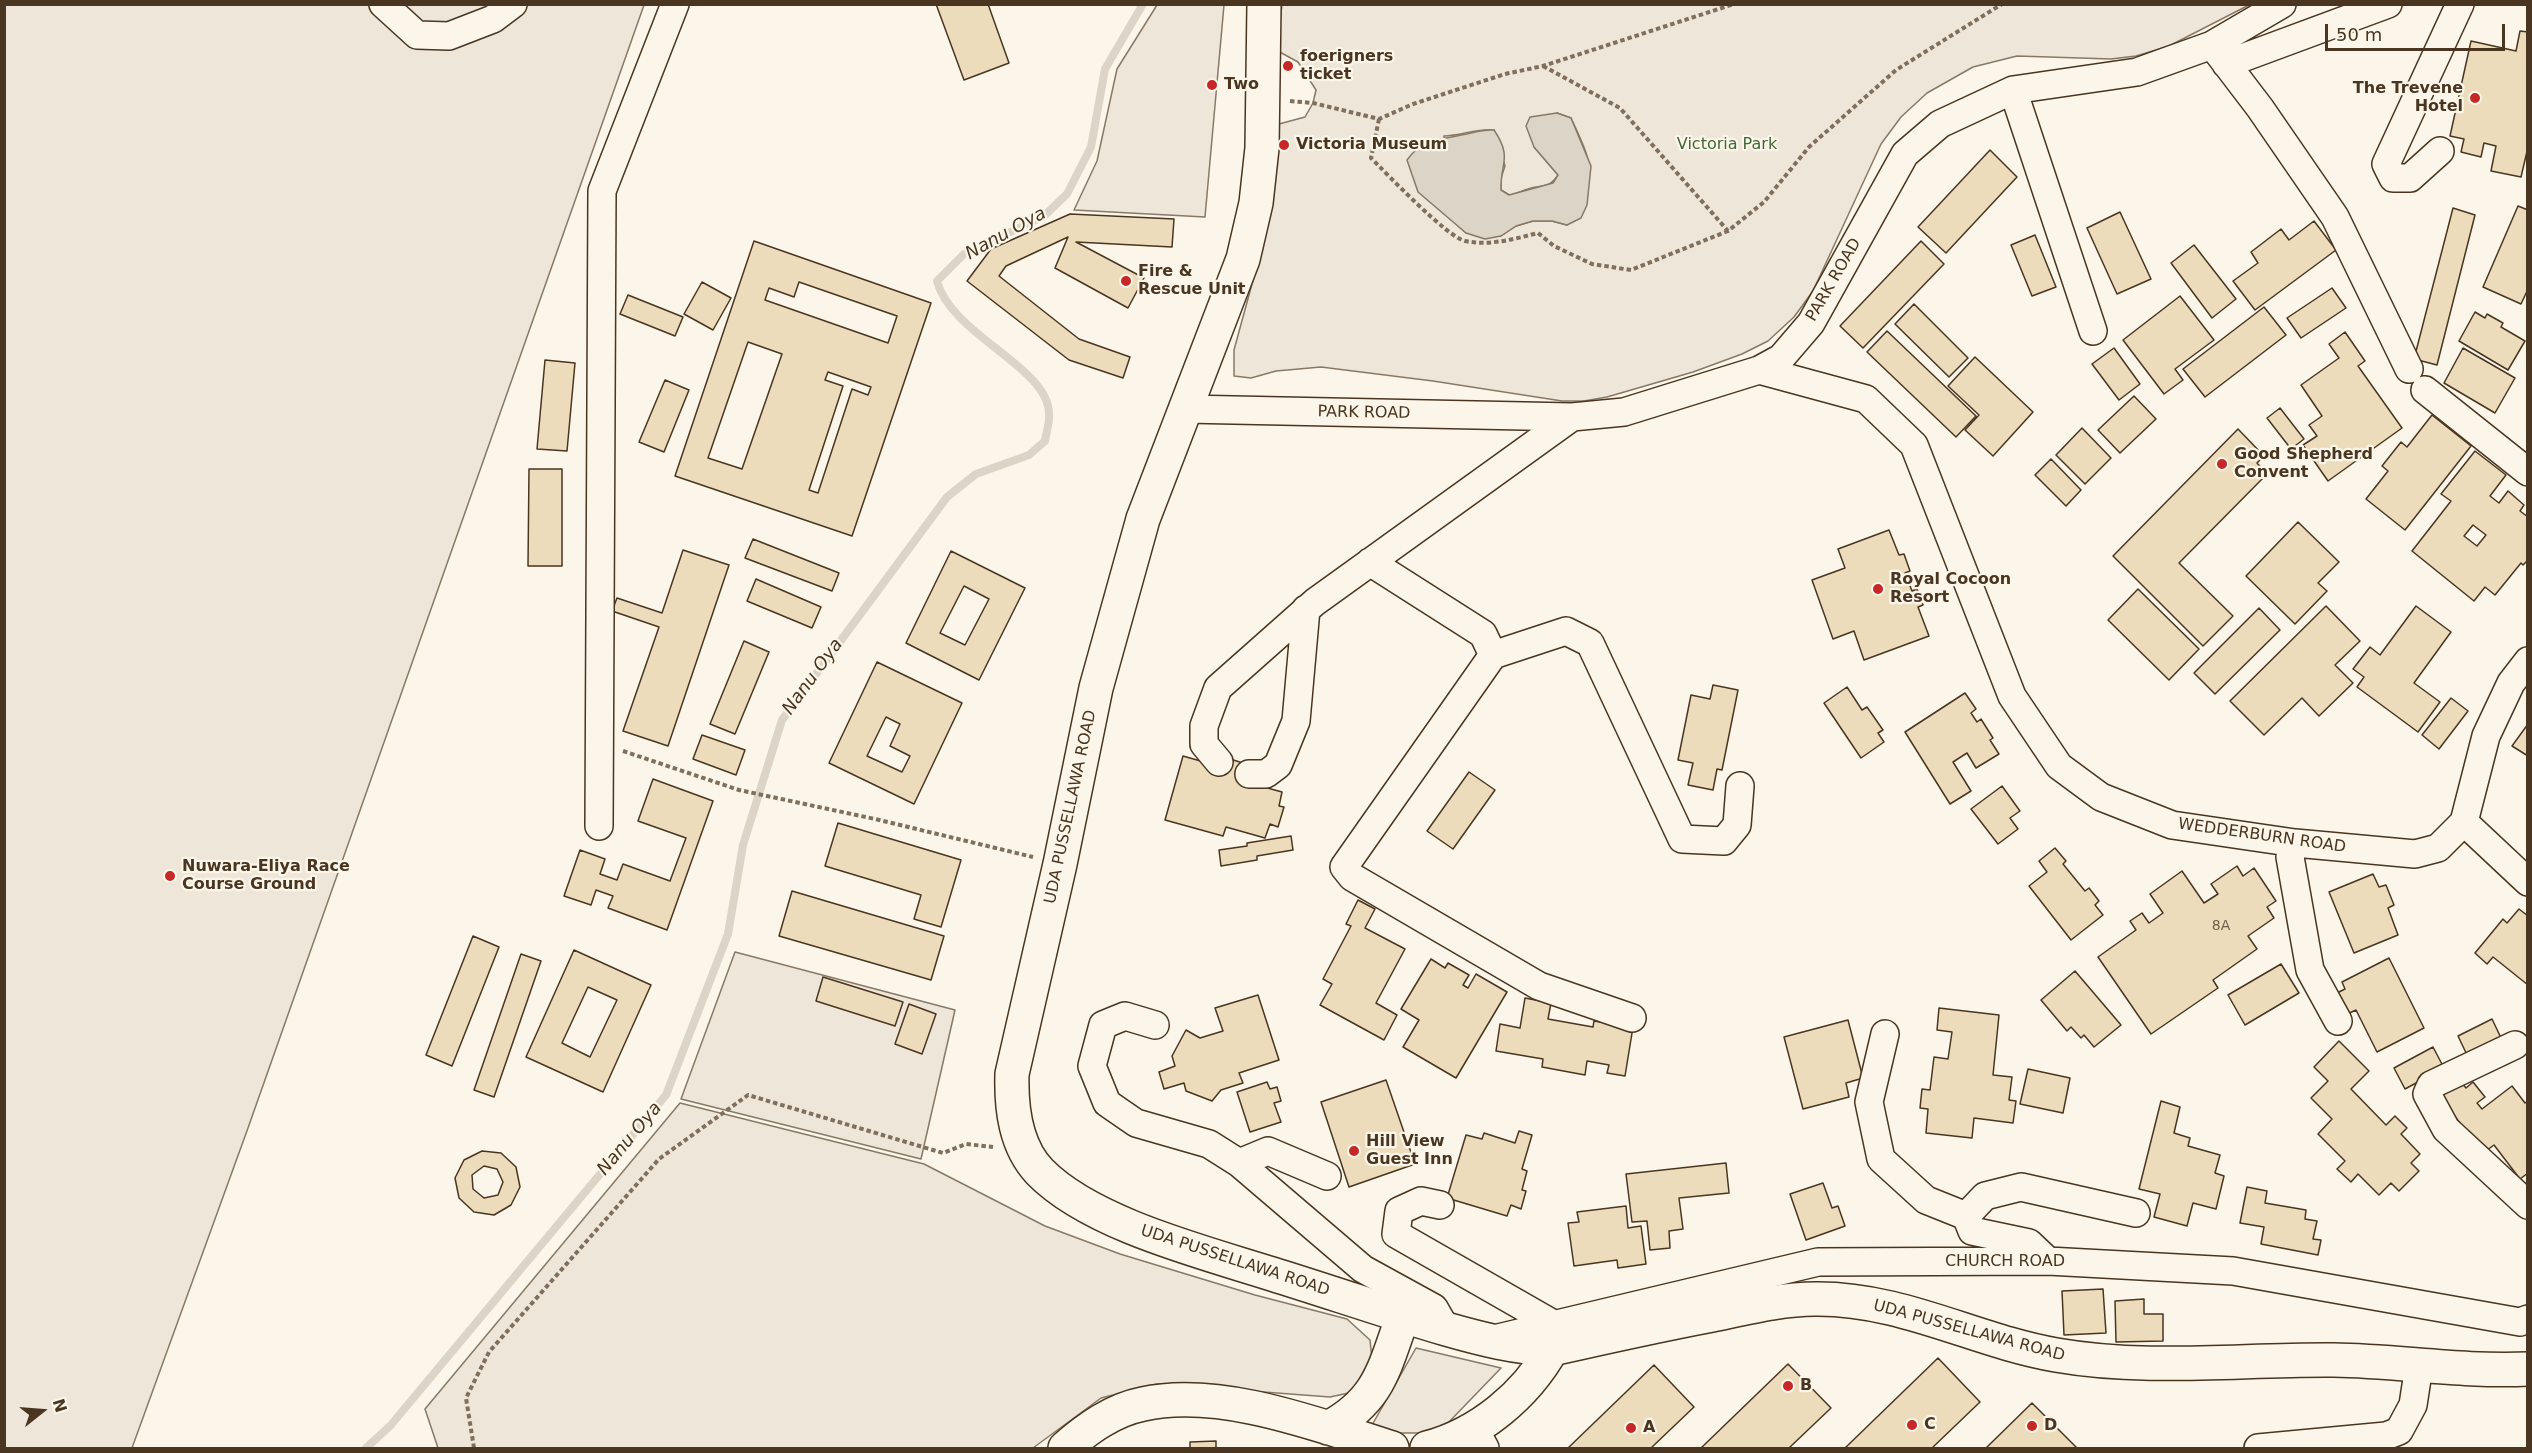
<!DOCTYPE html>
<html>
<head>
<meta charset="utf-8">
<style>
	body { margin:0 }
	#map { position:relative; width:2532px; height:1453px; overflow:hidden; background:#fbf6e9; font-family:"DejaVu Sans",sans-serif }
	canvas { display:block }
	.frame { position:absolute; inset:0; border:6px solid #4a3520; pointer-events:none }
	.north { position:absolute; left:12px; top:1381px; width:60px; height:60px; -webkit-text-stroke:4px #fbf6e9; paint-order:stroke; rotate:73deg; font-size:16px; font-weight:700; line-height:24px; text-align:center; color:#4a3520 }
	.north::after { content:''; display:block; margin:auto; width:21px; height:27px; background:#4a3520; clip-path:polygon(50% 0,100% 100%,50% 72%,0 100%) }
	.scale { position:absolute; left:2325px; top:24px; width:180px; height:27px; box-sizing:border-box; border:3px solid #4a3520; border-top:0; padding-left:8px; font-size:18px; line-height:21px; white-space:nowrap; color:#4a3520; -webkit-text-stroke:4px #fbf6e9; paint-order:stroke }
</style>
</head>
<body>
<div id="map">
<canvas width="2532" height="1453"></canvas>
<div class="frame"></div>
<div class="north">N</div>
<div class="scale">50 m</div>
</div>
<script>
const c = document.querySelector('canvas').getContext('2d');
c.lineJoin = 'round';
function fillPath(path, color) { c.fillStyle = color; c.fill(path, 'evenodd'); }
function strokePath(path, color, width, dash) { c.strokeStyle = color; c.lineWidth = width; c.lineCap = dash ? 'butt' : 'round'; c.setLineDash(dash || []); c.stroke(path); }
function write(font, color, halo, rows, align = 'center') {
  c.font = font + ' "DejaVu Sans",sans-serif'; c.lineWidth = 4.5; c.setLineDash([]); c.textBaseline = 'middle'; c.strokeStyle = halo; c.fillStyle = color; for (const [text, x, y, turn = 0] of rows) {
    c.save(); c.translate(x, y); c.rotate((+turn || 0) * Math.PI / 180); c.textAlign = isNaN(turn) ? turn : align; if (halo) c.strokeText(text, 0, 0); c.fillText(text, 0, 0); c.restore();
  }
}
const green = new Path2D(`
	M5,5H644L248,1128L132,1448H5Z
	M1157,5H1224L1205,217L1074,210L1097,161L1117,69Z
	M1282,5H2249L2169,46L2136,56L2111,59L2017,56L1973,67L1927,93L1901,117L1881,144L1813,291L1794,317L1768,341L1742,354L1693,372L1607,397L1584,401H1562L1433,381L1321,367L1276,371L1251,378L1234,376V350L1255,273L1279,124L1305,117L1313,103L1316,90L1298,62L1276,50ZM1557,113L1571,118C1597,173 1595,173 1567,225L1552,221H1533L1516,226L1501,236L1466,233L1446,215L1444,136C1461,136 1477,128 1494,130L1505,166L1501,178V190L1509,195C1516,194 1521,191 1528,189C1542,184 1548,190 1558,175L1534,147Z
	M735,952L955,1010L921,1159L681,1099Z
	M680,1103L924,1164L1045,1226L1120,1254L1255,1295L1347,1319L1370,1340L1373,1369L1358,1391L1330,1397L1157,1384L1101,1398L1033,1448H438L425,1409Z
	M1416,1348L1501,1368L1448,1423L1424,1433H1389L1372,1425Z`);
fillPath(green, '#ede6d9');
strokePath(green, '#887966', 1.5);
const water = new Path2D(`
	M1557,113L1571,118L1591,166L1587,205L1581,218L1567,225L1552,221H1533L1516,226L1501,236L1485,239L1466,233L1418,192L1407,160C1424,137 1437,141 1461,135C1473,133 1482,129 1494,130C1513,158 1500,163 1501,190L1509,195L1553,183L1558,175L1534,147L1526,126L1530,117Z`);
fillPath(water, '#dcd4c6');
strokePath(water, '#887966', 1.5);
strokePath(new Path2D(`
	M366,1448L390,1426L666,1095L728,934L743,845L782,720L947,497L976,474L1029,455L1045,441C1046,433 1050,422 1049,414C1049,367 951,335 937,281L964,254L1044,216L1067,194L1091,147L1105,69L1143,4`), '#dcd4c6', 8);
const building = new Path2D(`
	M936,4H988L1009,63L964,80Z
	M2520,31L2528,32V147L2521,177L2491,171L2496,146L2484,143L2481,157L2461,152L2464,139L2450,136L2471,41L2516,51Z
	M1990,150L2017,177L1946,253L1918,227Z
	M2518,206L2528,210V289L2521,304L2483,287Z
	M2453,208L2475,215L2437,365L2414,359Z
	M2120,212L2151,279L2117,294L2087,228Z
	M1070,214L1174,219L1172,247L1076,242L1144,278L1128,308L1055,268L1068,237L1006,266L999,276L1079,339L1130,357L1123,378L1069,360L967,281L991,249Z
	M2314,221L2336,250L2255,310L2233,281L2258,263L2251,252L2281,229L2289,240Z
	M2035,235L2056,287L2032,296L2011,245Z
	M754,241L931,303L852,536L675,476ZM799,282L897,316L888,343L765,300L769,288L794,297ZM748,342L782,354L742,469L708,458ZM828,372L871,387L868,395L852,389L818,493L809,490L843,386L825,380Z
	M1921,241L1944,264L1863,348L1840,326Z
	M2194,245L2236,299L2212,318L2171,263Z
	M702,282L731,298L713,330L684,314Z
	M2332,288L2346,308L2301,338L2287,318Z
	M628,295L683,317L675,336L620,314Z
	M2180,296L2214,340L2175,369L2183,380L2164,394L2123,340Z
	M1914,304L1968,358L1949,377L1895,324Z
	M2264,307L2286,335L2205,397L2183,369Z
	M2475,312L2485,318L2487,314L2503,323L2501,327L2525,341L2508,370L2459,341Z
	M1887,331L1976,416L1956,437L1867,352Z
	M2345,332L2365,361L2358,366L2402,428L2328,481L2303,445L2317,436L2309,425L2322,416L2301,385L2339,358L2329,344Z
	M2114,348L2140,384L2119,400L2092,364Z
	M2463,348L2515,378L2495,413L2444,383Z
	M1975,357L2033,412L1993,456L1965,430L1979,415L1948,386Z
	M545,360L575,363L567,451L537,449Z
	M665,380L689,390L664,452L639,442Z
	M2134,396L2156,419L2120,453L2098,430Z
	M2280,408L2304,439L2291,449L2267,418Z
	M2432,415L2471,446L2405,530L2366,499L2388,471L2382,466L2401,442L2407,447Z
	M2082,428L2111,458L2085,484L2056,455Z
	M2238,429L2264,456L2257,463L2267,474L2179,563L2233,616L2203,646L2113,556Z
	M2475,451L2506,475L2490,496L2499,503L2508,491L2524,505L2520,511L2528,517V560L2523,565L2521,563L2495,595L2485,587L2474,601L2412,551L2451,501L2441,494ZM2473,525L2486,535L2477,546L2464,536Z
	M2051,459L2081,490L2066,506L2035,475Z
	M529,469H562V566H528Z
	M2298,522L2339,562L2318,583L2327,591L2295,624L2246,576Z
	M1889,530L1899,555L1904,554L1910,571L1905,573L1912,591L1917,589L1923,605L1918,607L1929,636L1864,660L1854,631L1833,639L1812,580L1845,568L1838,549Z
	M753,539L839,573L832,591L745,558Z
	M683,550L729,565L668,746L623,731L659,627L612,611L617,598L662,613Z
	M951,551L1025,588L979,680L906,643ZM964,586L989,599L965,645L940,633Z
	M756,579L821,607L812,628L747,601Z
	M2138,589L2199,649L2169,680L2108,620Z
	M2326,606L2360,641L2335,665L2353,683L2319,716L2302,698L2264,735L2230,701Z
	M2416,606L2451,632L2414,683L2440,702L2418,732L2357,687L2364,677L2353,669L2370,647L2380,655Z
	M2259,608L2280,630L2215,694L2194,673Z
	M744,641L769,652L735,734L710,724Z
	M877,662L962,703L914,804L829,763ZM886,717L900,724L890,746L910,756L902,772L867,756Z
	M1713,685L1738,690L1722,770L1717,769L1713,790L1688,785L1693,763L1678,760L1691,695L1710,699Z
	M1847,687L1862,710L1867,707L1883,730L1878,733L1884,742L1861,758L1824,703Z
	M1965,693L1976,709L1971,713L1977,722L1981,719L1993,738L1990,740L1999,754L1976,768L1967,753L1953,762L1971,791L1950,804L1905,732Z
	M2451,698L2468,711L2439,749L2422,735Z
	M2528,724V756L2512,746Z
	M702,735L745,750L736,775L693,759Z
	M1183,756L1225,768L1227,758L1246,764L1242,781L1282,792L1279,806L1284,807L1278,827L1270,824L1265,838L1226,827L1223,836L1165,820Z
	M1469,772L1495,790L1453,849L1427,831Z
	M653,779L713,801L667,930L608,908L613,896L596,890L591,905L564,896L580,850L605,859L600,874L617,880L623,864L670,881L686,838L638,821Z
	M2002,786L2020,811L2010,818L2018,829L1998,844L1971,809Z
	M838,823L961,860L941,927L914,919L921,895L825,866Z
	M1291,836L1293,850L1257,856V860L1221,866L1219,850L1247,846V843Z
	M2055,848L2066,861L2063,864L2085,891L2089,888L2099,901L2095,905L2103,915L2071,940L2029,886L2047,872L2039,861Z
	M2237,866L2243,876L2254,868L2276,901L2267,907L2274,918L2248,936L2257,949L2213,980L2218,988L2151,1034L2098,957L2136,930L2130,921L2142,913L2149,923L2163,913L2150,894L2182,871L2204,903L2218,894L2211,884Z
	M2373,874L2379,887L2386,885L2394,905L2388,908L2398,935L2354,953L2329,892Z
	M792,891L944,936L931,980L779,936Z
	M1358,900L1375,909L1365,928L1405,949L1376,1003L1397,1015L1384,1040L1320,1005L1332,984L1323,979L1351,926L1346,924Z
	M2519,909L2528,916V985L2493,957L2487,964L2475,953L2503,919L2507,923Z
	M473,936L499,947L452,1066L426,1055Z
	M574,950L651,985L603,1092L526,1057ZM588,987L617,1000L590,1057L562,1043Z
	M521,954L541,961L494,1097L474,1090Z
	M2389,958L2424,1028L2377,1052L2356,1010L2345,1015L2335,994L2345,989L2342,982Z
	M1431,959L1445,968L1448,963L1469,975L1463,985L1468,988L1476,974L1507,992L1456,1078L1403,1047L1419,1020L1401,1009Z
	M2281,964L2299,993L2245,1025L2228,995Z
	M2075,971L2121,1025L2094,1047L2084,1035L2081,1038L2071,1027L2067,1031L2041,1000Z
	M823,977L903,1002L895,1026L816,1001Z
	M1258,995L1279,1060L1239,1073L1243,1083L1221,1090L1212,1101L1186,1091L1184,1083L1164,1089L1159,1072L1175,1066L1172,1056L1186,1030L1200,1038L1223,1031L1215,1008Z
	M1525,998L1551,1003L1548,1019L1593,1027L1594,1021L1633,1027L1625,1076L1607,1073L1609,1065L1587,1061L1585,1075L1542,1067L1543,1059L1496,1051L1500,1024L1520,1028Z
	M909,1004L936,1014L922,1054L895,1044Z
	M1939,1008L1999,1015L1993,1075L2012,1077L2009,1100L2016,1101L2013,1123L1974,1118L1972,1138L1926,1133L1928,1109L1920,1108L1922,1089L1930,1090L1934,1057L1948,1059L1952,1032L1937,1030Z
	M2492,1019L2502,1040L2468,1057L2458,1036Z
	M1848,1020L1863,1078L1846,1083L1849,1097L1803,1109L1784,1037Z
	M2339,1041L2369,1071L2351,1089L2386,1125L2395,1116L2407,1128L2401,1134L2420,1154L2411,1163L2419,1171L2399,1191L2391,1183L2379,1195L2358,1174L2351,1182L2337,1169L2345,1161L2318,1134L2332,1119L2311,1098L2328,1081L2314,1067Z
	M2433,1047L2444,1068L2405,1089L2394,1068Z
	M2028,1069L2070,1078L2063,1113L2020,1104Z
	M1386,1080L1415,1164L1349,1187L1321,1102Z
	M2460,1081L2466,1088L2473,1082L2485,1097L2477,1103L2482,1109L2512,1086L2525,1103L2528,1101V1173L2520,1179L2494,1145L2483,1153L2440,1097Z
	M1267,1082L1270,1089L1277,1087L1281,1101L1274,1103L1281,1122L1250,1132L1237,1092Z
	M2161,1101L2180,1107L2174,1133L2190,1138L2188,1146L2220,1155L2215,1173L2224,1176L2216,1209L2193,1203L2187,1226L2154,1217L2160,1194L2139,1189Z
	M1519,1131L1532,1135L1522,1169L1527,1171L1522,1190L1526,1191L1521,1209L1511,1205L1507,1216L1447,1198L1466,1135L1482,1139L1484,1133L1515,1143Z
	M482,1151L501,1153L516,1167L520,1187L511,1205L494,1215L474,1212L459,1198L455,1178L464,1160ZM484,1166L497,1169L503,1182L498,1195L484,1198L473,1189L472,1175Z
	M1726,1163L1729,1193L1679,1198L1683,1229L1669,1231L1670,1248L1650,1250L1647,1221L1632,1222L1626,1174Z
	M1823,1183L1832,1208L1838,1206L1845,1226L1806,1240L1790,1194Z
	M2247,1187L2267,1191L2265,1203L2306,1210L2305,1219L2317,1221L2313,1239L2321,1240L2318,1255L2261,1244L2264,1227L2240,1223Z
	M1626,1206L1628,1228L1641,1226L1646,1264L1618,1268L1617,1260L1574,1266L1568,1223L1579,1222L1577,1212Z
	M2103,1289L2106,1333L2064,1335L2062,1291Z
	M2144,1299V1314H2163V1341L2116,1342L2115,1301Z
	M1938,1358L1980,1402L1932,1448H1845Z
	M1788,1364L1831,1408L1789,1448H1701Z
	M1654,1365L1694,1407L1651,1448H1568Z
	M2032,1403L2077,1448H1986Z
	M1216,1441V1448H1190V1442Z`);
fillPath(building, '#ecdcbc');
strokePath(building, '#4a3520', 1.5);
const minor = new Path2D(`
	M383,4L417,35L449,36L493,19L513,4
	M2212,45L2260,108L2335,217L2409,369
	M2226,64L2388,4
	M2013,90L2093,331
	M2440,151L2410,178H2393L2386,164L2460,4
	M1759,370L1866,399L1914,445L2012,696L2059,766L2101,797L2172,825L2295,843L2415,854L2438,848L2464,822L2486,736L2511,683L2528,661
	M2425,390L2528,472
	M1185,409L1572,417L1624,412L1759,370L1781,358L1811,323L1905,154L1940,124L2013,90L2137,72L2212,45L2282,4
	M1370,562L1483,634L1493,655L1344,867L1352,877L1539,986L1632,1018
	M1493,655L1566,631L1590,643L1682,839L1724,841L1737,825L1740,786
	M1219,762L1204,744V726L1218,688L1315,602L1572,417
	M1249,774H1266L1278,765L1296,721L1306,609
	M2464,822L2528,882
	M599,826L602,191L675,4
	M2295,843L2290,857L2310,970L2338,1021
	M1155,1025L1125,1016L1103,1025L1092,1066L1107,1103L1136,1123L1209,1144L1239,1163L1363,1269L1434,1308L1446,1329
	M1885,1034L1869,1102L1881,1159L1926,1200L1966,1216
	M2515,1045L2431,1085L2427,1094L2446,1129L2528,1205
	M1239,1163L1268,1151L1327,1176
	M1440,1205L1421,1201L1399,1211L1396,1234L1555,1325
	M2048,1261L2029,1243L1972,1231L1966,1216L1985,1196L2021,1187L2136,1213
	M1494,1339L1818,1262L2048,1261L2233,1271L2520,1322L2528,1319
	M1474,1428L1485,1448
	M2258,1448L2386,1436L2399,1431L2413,1405L2419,1366`);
const major = new Path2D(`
	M1264,4L1262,148L1256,203L1243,259L1143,519L1096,688L1060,864L1012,1074C1011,1108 1015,1146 1040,1172C1091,1224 1203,1252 1272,1274C1330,1292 1388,1312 1446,1329C1481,1339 1516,1348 1552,1349C1605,1337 1659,1325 1712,1315C1746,1308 1781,1299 1815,1299C1902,1298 1975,1341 2056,1355C2147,1371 2242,1359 2334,1360C2400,1361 2461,1372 2528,1369
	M1328,1428C1380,1400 1384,1368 1403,1316
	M1065,1448C1088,1428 1113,1410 1143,1404C1220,1387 1319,1425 1392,1448
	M1427,1448C1480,1434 1526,1395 1552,1349`);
strokePath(minor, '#4a3520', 30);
strokePath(major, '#4a3520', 36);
strokePath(new Path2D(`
	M1543,66L1620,108L1728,231L1764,202L1809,147L1896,70L2002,4
	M1290,101L1313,103L1379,119L1413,104L1505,74L1543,66L1734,4
	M1379,119L1371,158C1387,174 1447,237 1465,241C1490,246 1514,239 1538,233L1554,246L1592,264L1631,270L1728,231
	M623,751L739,790L875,819L1033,857
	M474,1448L466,1398L489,1352L659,1159L748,1095L943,1153L966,1144L993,1147`), '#7f6f5c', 4, [4.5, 3]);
strokePath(minor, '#fbf6e9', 27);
strokePath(major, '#fbf6e9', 33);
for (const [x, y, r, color] of [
	[1288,66,6,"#c62828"],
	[1212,85,6,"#c62828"],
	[2475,98,6,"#c62828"],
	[1284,145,6,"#c62828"],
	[1126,281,6,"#c62828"],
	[2222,464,6,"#c62828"],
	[1878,589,6,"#c62828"],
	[170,876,6,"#c62828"],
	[1354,1151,6,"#c62828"],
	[1788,1386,6,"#c62828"],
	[1912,1425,6,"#c62828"],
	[2032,1426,6,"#c62828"],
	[1631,1428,6,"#c62828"]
]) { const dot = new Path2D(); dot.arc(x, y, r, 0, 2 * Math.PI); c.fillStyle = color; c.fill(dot); strokePath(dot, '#fbf6e9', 2); }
write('14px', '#725f47', null, [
	["8A",2221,926]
]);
write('bold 16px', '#4a3520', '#fbf6e9', [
	["foerigners",1300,57],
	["ticket",1300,75],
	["Two",1224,85],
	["The Trevene",2463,89,"right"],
	["Hotel",2463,107,"right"],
	["Victoria Museum",1296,145],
	["Fire &",1138,272],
	["Rescue Unit",1138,290],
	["Good Shepherd",2234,455],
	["Convent",2234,473],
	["Royal Cocoon",1890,580],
	["Resort",1890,598],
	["Nuwara-Eliya Race",182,867],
	["Course Ground",182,885],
	["Hill View",1366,1142],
	["Guest Inn",1366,1160],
	["B",1800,1386],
	["C",1924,1425],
	["D",2044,1426],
	["A",1643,1428]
], 'left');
write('16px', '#436837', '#fbf6e9', [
	["Victoria Park",1727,145]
]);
write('16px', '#4a3520', '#fbf6e9', [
	["PARK ROAD",1834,280,-60],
	["PARK ROAD",1364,413,1],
	["UDA PUSSELLAWA ROAD",1071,807,-78],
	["WEDDERBURN ROAD",2262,836,8],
	["UDA PUSSELLAWA ROAD",1235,1261,18],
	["CHURCH ROAD",2005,1262],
	["UDA PUSSELLAWA ROAD",1969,1331,15]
]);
write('italic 18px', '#4a3520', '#fbf6e9', [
	["Nanu Oya",1006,234,-29],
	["Nanu Oya",813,677,-54],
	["Nanu Oya",630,1139,-50]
]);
</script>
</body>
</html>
